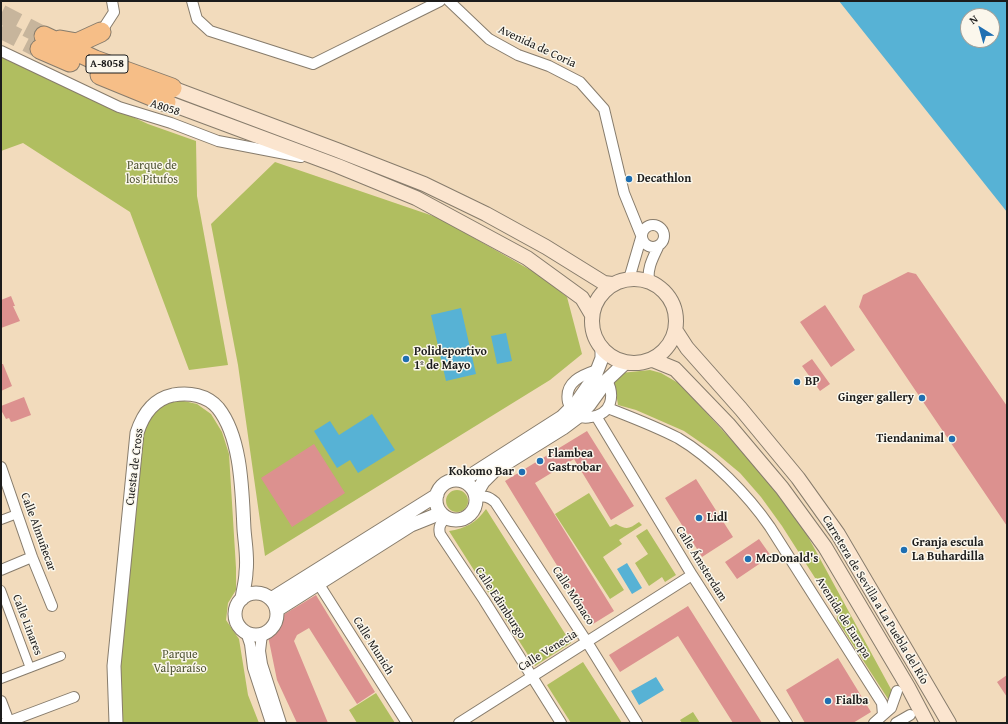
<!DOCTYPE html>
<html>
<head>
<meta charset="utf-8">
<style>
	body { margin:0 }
	#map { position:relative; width:1008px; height:724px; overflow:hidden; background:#f2dbbc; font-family:"Gentium Book Plus",serif }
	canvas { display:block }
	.frame { position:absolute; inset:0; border:2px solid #1c1c1c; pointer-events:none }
	.north { position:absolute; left:960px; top:8px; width:40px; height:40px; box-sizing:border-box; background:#fbf7ec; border:1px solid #a29f99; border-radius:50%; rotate:323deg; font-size:11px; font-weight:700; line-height:16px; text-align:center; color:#1c1c1c }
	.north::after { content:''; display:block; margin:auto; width:14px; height:18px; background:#1f6fb2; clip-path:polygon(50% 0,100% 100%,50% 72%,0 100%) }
</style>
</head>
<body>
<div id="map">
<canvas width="1008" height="724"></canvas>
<div class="frame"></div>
<div class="north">N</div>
</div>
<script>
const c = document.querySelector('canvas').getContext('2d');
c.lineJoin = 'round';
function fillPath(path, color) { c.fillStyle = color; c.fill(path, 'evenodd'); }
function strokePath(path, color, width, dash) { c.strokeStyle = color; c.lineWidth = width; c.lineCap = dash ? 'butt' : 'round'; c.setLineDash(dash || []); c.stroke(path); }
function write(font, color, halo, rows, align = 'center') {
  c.font = font + ' "Gentium Book Plus",serif'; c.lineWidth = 3; c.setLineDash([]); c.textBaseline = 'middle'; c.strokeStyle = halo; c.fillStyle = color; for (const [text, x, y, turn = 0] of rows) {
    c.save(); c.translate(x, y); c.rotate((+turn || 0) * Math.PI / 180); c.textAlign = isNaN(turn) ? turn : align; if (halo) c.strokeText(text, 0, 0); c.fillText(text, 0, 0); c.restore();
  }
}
fillPath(new Path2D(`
	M1,56L148,124L196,141L197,196L228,365L189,370L130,212L23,143L1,151Z
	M275,162L439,218L541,276L567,297L582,354L550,380L265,556L238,365L211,224Z
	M650,370L661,373L680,384L759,470L791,512L806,533L892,691L890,702L837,620L838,614L782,526L761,497L740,473L716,453L684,431L636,410L618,405L614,380L621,373Z
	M175,399L197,404L211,414L222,432L229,454L236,568V590L228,603L226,620L239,639L248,695L259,723H120L118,668L143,433C150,415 157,406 175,399Z
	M446 501a11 11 0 1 1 22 0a11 11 0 1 1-22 0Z
	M589,493L610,527L616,524C627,530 629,529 639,522L642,525L619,540L622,544L603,557L624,590L610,599L555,514Z
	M486,509L571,643L535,666L449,531C465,529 477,522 486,509Z
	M647,529L676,575L665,582L662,577L649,586L635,563L648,554L636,536Z
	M583,662L622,723H571L547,685Z
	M376,693L395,723H357L349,710Z
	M693,712L700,723H682L680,720Z`), '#b0be60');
fillPath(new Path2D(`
	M839,1H1007V212ZM968,16H992V40H968Z
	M461,308L476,374L446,381L431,315Z
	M506,333L512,361L497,364L491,336Z
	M372,414L395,450L358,473L350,460L337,468L314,431L330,421L339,435Z
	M627,563L642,588L632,594L617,569Z
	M656,677L664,690L639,705L631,691Z`), '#57b2d5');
fillPath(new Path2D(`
	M908,272L916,274L1007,406V526L859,307L863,295Z
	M11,296L15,306H13L20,321L1,328V300Z
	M825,305L855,350L831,367L800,322Z
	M812,359L830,384L820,391L802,366Z
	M1,364H3L12,386L1,391Z
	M24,397L31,415L15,421L11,422L9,418L6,419L1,410V406Z
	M587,431L634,506L611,520L574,459L535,483L614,611L593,624L505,481Z
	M314,444L345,493L292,527L261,478Z
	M696,479L733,537L702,557L665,498Z
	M759,539L771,556L737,579L725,562Z
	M316,595L375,692L357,704L309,628L297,635L294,641L328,723H297L277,680L268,636L277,627L283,615Z
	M688,606L762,723H733L678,636L620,672L609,655Z
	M838,658L871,712L853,723H805L786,690Z
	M1007,675V697L997,682Z`), '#dc918f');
strokePath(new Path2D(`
	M1,14L44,36
	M1,29L40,49`), '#c7b59c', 19, [19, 10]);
const pedestrian = new Path2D(`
	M1,520L17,514
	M1,590L30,668
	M1,679L61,656`);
const minor = new Path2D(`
	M192,1L197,19L210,31L313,64L440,1
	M449,1L489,39L518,55L549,66L580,82L604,109L624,193L641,235
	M101,32L114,12L112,1
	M1,51L119,107L171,123L218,141L301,157
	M642 236a11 11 0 1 1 22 0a11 11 0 1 1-22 0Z
	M629,279L641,238
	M649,281C647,268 653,258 658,247
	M597,370C582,375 564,382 568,402C569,407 574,414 579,416C582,418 587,418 591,417C612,414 615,396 607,380
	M608,408C631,417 655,426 678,438C712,458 748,495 770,527L882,703L883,715
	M596,416L692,575L787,723
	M1,467L32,557L52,606
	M476,497C485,496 488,496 495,502L587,642L637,723
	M446,517C441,523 438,526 440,534L484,600L561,723
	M1,570L32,557
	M318,583L407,723
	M246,632L250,644L253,668L271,723
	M262,634L260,651L262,664L281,723
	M1,701L9,722
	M5,723L74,697
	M459,723L692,575
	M874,723L891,708L897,691
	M896,723L910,715`);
const tertiary = new Path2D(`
	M436 500a20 20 0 1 1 40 0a20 20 0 1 1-40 0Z
	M462,481L562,417L577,402L595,376L602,358V348
	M476,494L483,482L494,471L563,428L579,416L589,405L607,380L625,363
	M235 614a21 21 0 1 1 42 0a21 21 0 1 1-42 0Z
	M271,599L437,495
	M277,610L411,525L441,513
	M116,723L114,666L137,433C143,414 154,399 173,395C189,392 207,395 218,408C242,438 242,493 244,529C245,543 248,558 246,572C246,581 243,590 242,599`);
const secondary = new Path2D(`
	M172,88L337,150L424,184L486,214L546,247L604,283L612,284
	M166,102L338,166L416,198L527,258L582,298L592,315
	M592 321a42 42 0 1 1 84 0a42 42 0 1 1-84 0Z
	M676,331L687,348L741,409L798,478L838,534L949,723
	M653,360L675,369L728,424L782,488L825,547L908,687L927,723`);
const motorway = new Path2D(`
	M44,36L95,60L172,88
	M60,40L77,43L101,32
	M40,49L70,62
	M100,75L166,102`);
strokePath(pedestrian, '#877c6c', 10);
strokePath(minor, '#877c6c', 12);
strokePath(tertiary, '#877c6c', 15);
strokePath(secondary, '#877c6c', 16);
strokePath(motorway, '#877c6c', 21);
strokePath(pedestrian, '#fff', 8);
strokePath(minor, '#fff', 10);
strokePath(tertiary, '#fff', 13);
strokePath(secondary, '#fbe5cf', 14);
strokePath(motorway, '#f6be87', 19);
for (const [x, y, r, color] of [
	[629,179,4,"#1f6fb2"],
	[406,359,4,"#1f6fb2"],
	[797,382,4,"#1f6fb2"],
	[922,398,4,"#1f6fb2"],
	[952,439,4,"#1f6fb2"],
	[540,461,4,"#1f6fb2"],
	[522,472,4,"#1f6fb2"],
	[699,518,4,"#1f6fb2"],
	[904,550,4,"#1f6fb2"],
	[748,559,4,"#1f6fb2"],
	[828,701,4,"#1f6fb2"]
]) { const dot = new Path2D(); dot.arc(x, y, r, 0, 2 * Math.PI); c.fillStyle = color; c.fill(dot); strokePath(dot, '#fbf7ec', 1.5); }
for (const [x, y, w] of [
	[107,64,42]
]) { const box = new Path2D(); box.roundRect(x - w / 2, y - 9, w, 18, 3); c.fillStyle = '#fbf7ec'; c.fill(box); strokePath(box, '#1c1c1c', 1); }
write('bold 11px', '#1c1c1c', null, [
	["A-8058",107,64]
]);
write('12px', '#1c1c1c', '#fbf7ec', [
	["Avenida de Coria",537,47,25],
	["A8058",165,108,18],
	["Cuesta de Cross",135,467,-83],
	["Calle Almuñecar",38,532,70],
	["Calle Ámsterdam",701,564,58],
	["Calle Mónaco",573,596,57],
	["Carretera de Sevilla a La Puebla del Río",875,600,59],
	["Calle Edimburgo",500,603,57],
	["Avenida de Europa",843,618,58],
	["Calle Linares",27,625,69],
	["Calle Munich",373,646,58],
	["Calle Venecia",548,651,-32]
]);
write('12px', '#505534', '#fbf7ec', [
	["Parque de",152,166],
	["los Pitufos",152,180],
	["Parque",180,655],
	["Valparaíso",180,669]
]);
write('bold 12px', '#1c1c1c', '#fbf7ec', [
	["Decathlon",637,179],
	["Polideportivo",414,352],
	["1º de Mayo",414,366],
	["BP",805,382],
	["Ginger gallery",914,398,"right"],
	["Tiendanimal",944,439,"right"],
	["Flambea",548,454],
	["Gastrobar",548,468],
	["Kokomo Bar",514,472,"right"],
	["Lidl",707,518],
	["Granja escula",912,543],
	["La Buhardilla",912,557],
	["McDonald's",756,559],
	["Fialba",836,701]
], 'left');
</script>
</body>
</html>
